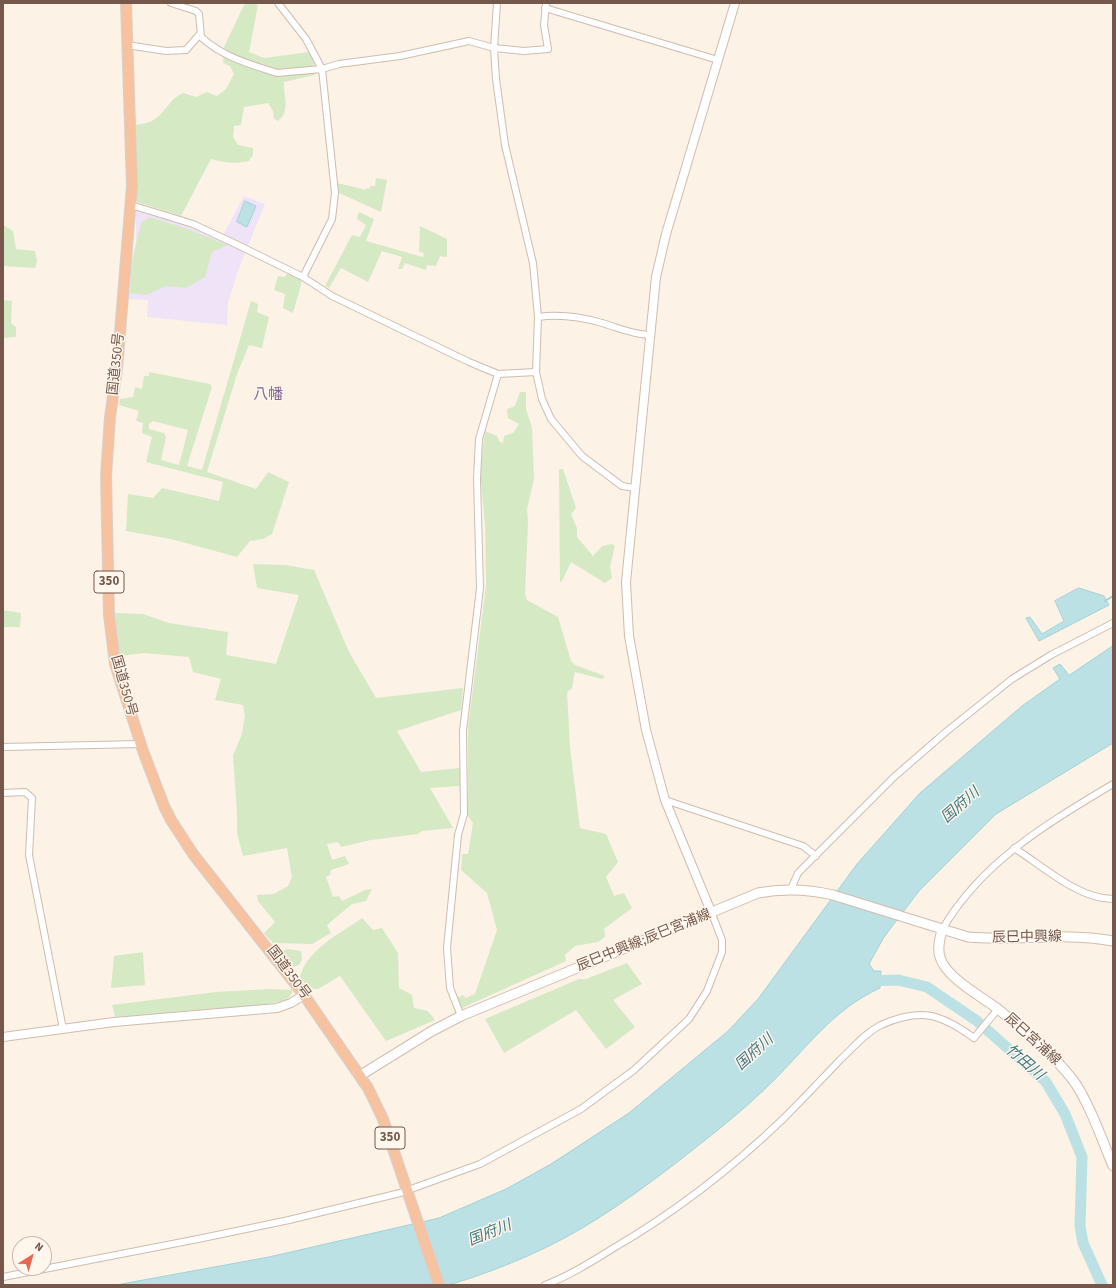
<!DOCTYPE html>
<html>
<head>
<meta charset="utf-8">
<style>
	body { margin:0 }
	#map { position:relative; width:1116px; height:1288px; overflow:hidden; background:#fcf2e6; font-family:"Source Sans 3",sans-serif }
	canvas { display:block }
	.frame { position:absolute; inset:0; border:4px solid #75584b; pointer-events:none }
	.north { position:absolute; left:12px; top:1236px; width:40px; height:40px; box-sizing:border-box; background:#fff7ed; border:1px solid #c8b7ac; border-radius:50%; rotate:37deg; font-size:11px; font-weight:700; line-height:16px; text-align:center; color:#75584b }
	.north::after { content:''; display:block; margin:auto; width:14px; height:18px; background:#e3684f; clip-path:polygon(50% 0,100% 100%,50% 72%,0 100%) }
</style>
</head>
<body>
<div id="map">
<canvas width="1116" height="1288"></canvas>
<div class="frame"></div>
<div class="north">N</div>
</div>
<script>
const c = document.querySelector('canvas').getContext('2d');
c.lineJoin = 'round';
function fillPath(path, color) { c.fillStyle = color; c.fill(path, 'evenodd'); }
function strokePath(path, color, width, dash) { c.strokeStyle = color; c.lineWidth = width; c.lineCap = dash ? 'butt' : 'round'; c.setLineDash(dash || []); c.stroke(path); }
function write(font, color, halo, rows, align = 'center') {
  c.font = font + ' "Source Sans 3","Noto Sans JP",sans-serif'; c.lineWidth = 3; c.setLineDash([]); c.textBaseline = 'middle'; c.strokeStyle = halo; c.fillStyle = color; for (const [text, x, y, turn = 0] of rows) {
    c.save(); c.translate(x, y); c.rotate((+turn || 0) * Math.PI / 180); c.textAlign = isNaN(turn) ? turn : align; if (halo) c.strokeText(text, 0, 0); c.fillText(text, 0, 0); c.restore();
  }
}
fillPath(new Path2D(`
	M244,196L265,204L239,268L228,302L227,325L147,317L148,300L128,299L130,267L136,243V210L176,222L221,239Z`), '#efe3f8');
fillPath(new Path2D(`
	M251,3L258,5L249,52L264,58L309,52L314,61L315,75L284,82C283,96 291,111 278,121L274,119L273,111L268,103L244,107L241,125L234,126L233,137L238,145L253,148V155L249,161C235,164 225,163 211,159L181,216L137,202L136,125C141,124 148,123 152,121C165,114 168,100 183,93L196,97L207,92L217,96L226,89L234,74L230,66L223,63L224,47L244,5Z
	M376,178L387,180L381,212L337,192V183L366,190V188L370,189V186H375Z
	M359,212L374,219L366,241L423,257L424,254L419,251L420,226L447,239V257L440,256L436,266L427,265L426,270L405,263L402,269H398L402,257L382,251L368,282L341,268L329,288L325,286L352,235L360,237L366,225L357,219Z
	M150,217L185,228L228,245L212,252L205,277L186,288L167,286L146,295L130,293L132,262L141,222Z
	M3,225L13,231L16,249L35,251L37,261L35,268L3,266Z
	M288,272L302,281L293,313L283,308L285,294L274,290L278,276L285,277Z
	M3,300L12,301L11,323L16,327V337L3,338Z
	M251,301L258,304L257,312L269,317L262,348L249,345L237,374L207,472L256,489L268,472L289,482L272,534L263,539L250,541L237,557L171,539L126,531L128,494L153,498L162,488L219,501L223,482L146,462L152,437L142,433L143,423L136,421L139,411L119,405L120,399L133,397L135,387L142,389L144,376H149V372L210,384L212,387L187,466L202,470ZM153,421L188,430L179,465L161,460L166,437L164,433L149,429V424Z
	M520,392H526V409L532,428L534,479L527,509L528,522L525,594L527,600L558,617L571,661L575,665L605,676L602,679L575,672L572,688L567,692L570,747L580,828L606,834L618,862L606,877L614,896L624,893L632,908L604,929L605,937L598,942L575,946L565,955L566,961L462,1008L457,998L463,995L466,998L475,994L497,930L487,893L461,870L462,854H468L473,823L468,816V728L486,585L485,526L480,469L485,431L497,436L499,441L503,443L504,436L513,433L519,424L508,418L507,409L515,406Z
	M559,469H563L576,508L571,514L577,528V537L593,556L602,546L612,544L615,546L610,566L612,578L605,583L571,562L562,581L560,582Z
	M253,564L285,565L314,570L349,652L376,698L463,688L461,710L397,731L421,772L460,768V786L430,788L453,828L422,831L418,834L371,840L341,847L338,842L327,844L332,860L345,856L349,864L331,870L330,875L326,877L333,897L339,896L342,901L365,890L372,889L366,901L352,904L327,925L331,933L312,944L273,943L264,933L275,922L258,901L257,895L274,894L288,886L292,877L287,848L243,856L237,833V813L233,756L242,734L245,715L243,705L215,700L221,679L193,672L189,657L144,653L120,656L116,637L115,613L143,614L169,623L228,632L226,655L276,664L299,595L257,588Z
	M3,610L21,613L20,627H3Z
	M362,918L373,930L382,928L398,953L399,988L412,995L414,1008L428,1011L435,1020L386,1041L340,976L318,989L308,988L300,977C307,949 340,934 362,918Z
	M288,949L301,951L302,960L299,965L292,967L279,952Z
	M143,952L145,985L111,988L114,956Z
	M627,963L642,984L613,1000L635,1027L606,1049L576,1010L504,1053L485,1019L579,979H586Z
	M270,989L293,990C290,1003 274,1002 263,1005L115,1017L112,1005L216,992Z`), '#d6e9c5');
const water = new Path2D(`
	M245,201L256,206L247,227L237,222Z
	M1079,588L1104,596L1109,605L1039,641L1026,618L1030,617L1042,634L1064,621L1055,601Z
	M1113,646V743L996,814L919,891L884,937L869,964L874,971H881L880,988C832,1010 807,1048 771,1083C742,1112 709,1137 676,1163C638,1192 597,1222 553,1244C519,1261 485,1274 449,1285H116L269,1257L439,1218L506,1189L551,1164L629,1113L728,1031L758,999L857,864L920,793L1022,706L1060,679L1053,668L1060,664L1069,675Z`);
fillPath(water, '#bbe1e5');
strokePath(water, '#a2d1d7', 1);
strokePath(new Path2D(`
	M1105,601L1113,596`), '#a2d1d7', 2);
strokePath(new Path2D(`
	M865,981L898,980L927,987L977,1021L1046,1082L1065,1114L1082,1157L1080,1226L1083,1243L1102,1285`), '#bbe1e5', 11);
const minor = new Path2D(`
	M171,3L196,11L199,14L201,37C223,57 249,64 277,73L322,69L339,64L400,56L469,41L494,48L524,51L548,49L544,25L546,3
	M278,3L306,39L322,69L335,193L332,219L303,277
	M497,3L494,48L496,79L505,145L533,263L538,317L536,372L542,399L551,419L582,456L622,486L635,488
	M545,8L718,60
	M127,45L166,51L186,50L200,34
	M131,205L193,224L242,247L303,277L332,296L469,362L498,374L536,372
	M538,317C560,314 581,317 602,323C619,328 631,334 649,335
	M3,747L140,744
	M3,793L25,792L32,798L29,855L63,1029
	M665,800L803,846L816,856
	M1014,848C1043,866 1078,899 1113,899
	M791,889L798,873L894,777L947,731L1012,679L1051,655L1113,623
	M942,930C981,862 1048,823 1113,784
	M461,1016L450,988L447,948L458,835L464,814L463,731L480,588L477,479L479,439L498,374
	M3,1277L198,1239L289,1220L400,1193L480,1164L581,1109L634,1070L689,1019L707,991L722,952V940L712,914
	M545,1285C569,1276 591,1262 612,1249C674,1213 731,1169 783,1119C802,1100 821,1080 840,1060C853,1048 865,1033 881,1025C921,1007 941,1014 974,1038L998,1009`);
const tertiary = new Path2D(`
	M712,914L665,800L646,730L629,636L626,582L656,277L666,234L735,3
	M3,1037L114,1022L277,1008L291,1003L304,995`);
const secondary = new Path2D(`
	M942,930C940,938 937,948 940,957C945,977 982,997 998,1009C1025,1031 1052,1053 1073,1080C1088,1100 1103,1142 1113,1166
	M361,1075L432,1031L461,1016L758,893C785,888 807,889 833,895L968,937C1016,941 1065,932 1113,941`);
const trunk = new Path2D(`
	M126,3L132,186L117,369L110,417L106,476L109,615L115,664L143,751L164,806L171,820L193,854L304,995L368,1088L383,1119L439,1285`);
strokePath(minor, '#cfbcaf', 8);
strokePath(tertiary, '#cfbcaf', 10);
strokePath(secondary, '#d2bcad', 11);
strokePath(trunk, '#d8d0cd', 12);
strokePath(minor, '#fff', 6);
strokePath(tertiary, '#fff', 8);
strokePath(secondary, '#fff', 9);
strokePath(trunk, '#f6c2a0', 10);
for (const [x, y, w] of [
	[109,582,30],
	[390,1138,30]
]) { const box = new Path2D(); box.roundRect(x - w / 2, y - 11, w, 22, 3); c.fillStyle = '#fff7ed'; c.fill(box); strokePath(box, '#75584b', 1); }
write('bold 13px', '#75584b', null, [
	["350",109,582],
	["350",390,1138]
]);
write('14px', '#75584b', '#fff7ed', [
	["国道350号",117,364,-84],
	["国道350号",123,686,74],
	["辰巳中興線",1027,938,-1],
	["辰巳中興線;辰巳宮浦線",644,941,-22],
	["国道350号",288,973,53],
	["辰巳宮浦線",1032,1040,42]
]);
write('15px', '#856798', '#fff7ed', [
	["八幡",268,396]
]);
write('italic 15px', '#437a81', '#fff7ed', [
	["国府川",961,806,-41],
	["国府川",755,1053,-42],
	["竹田川",1024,1063,41],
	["国府川",490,1234,-22]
]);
</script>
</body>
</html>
